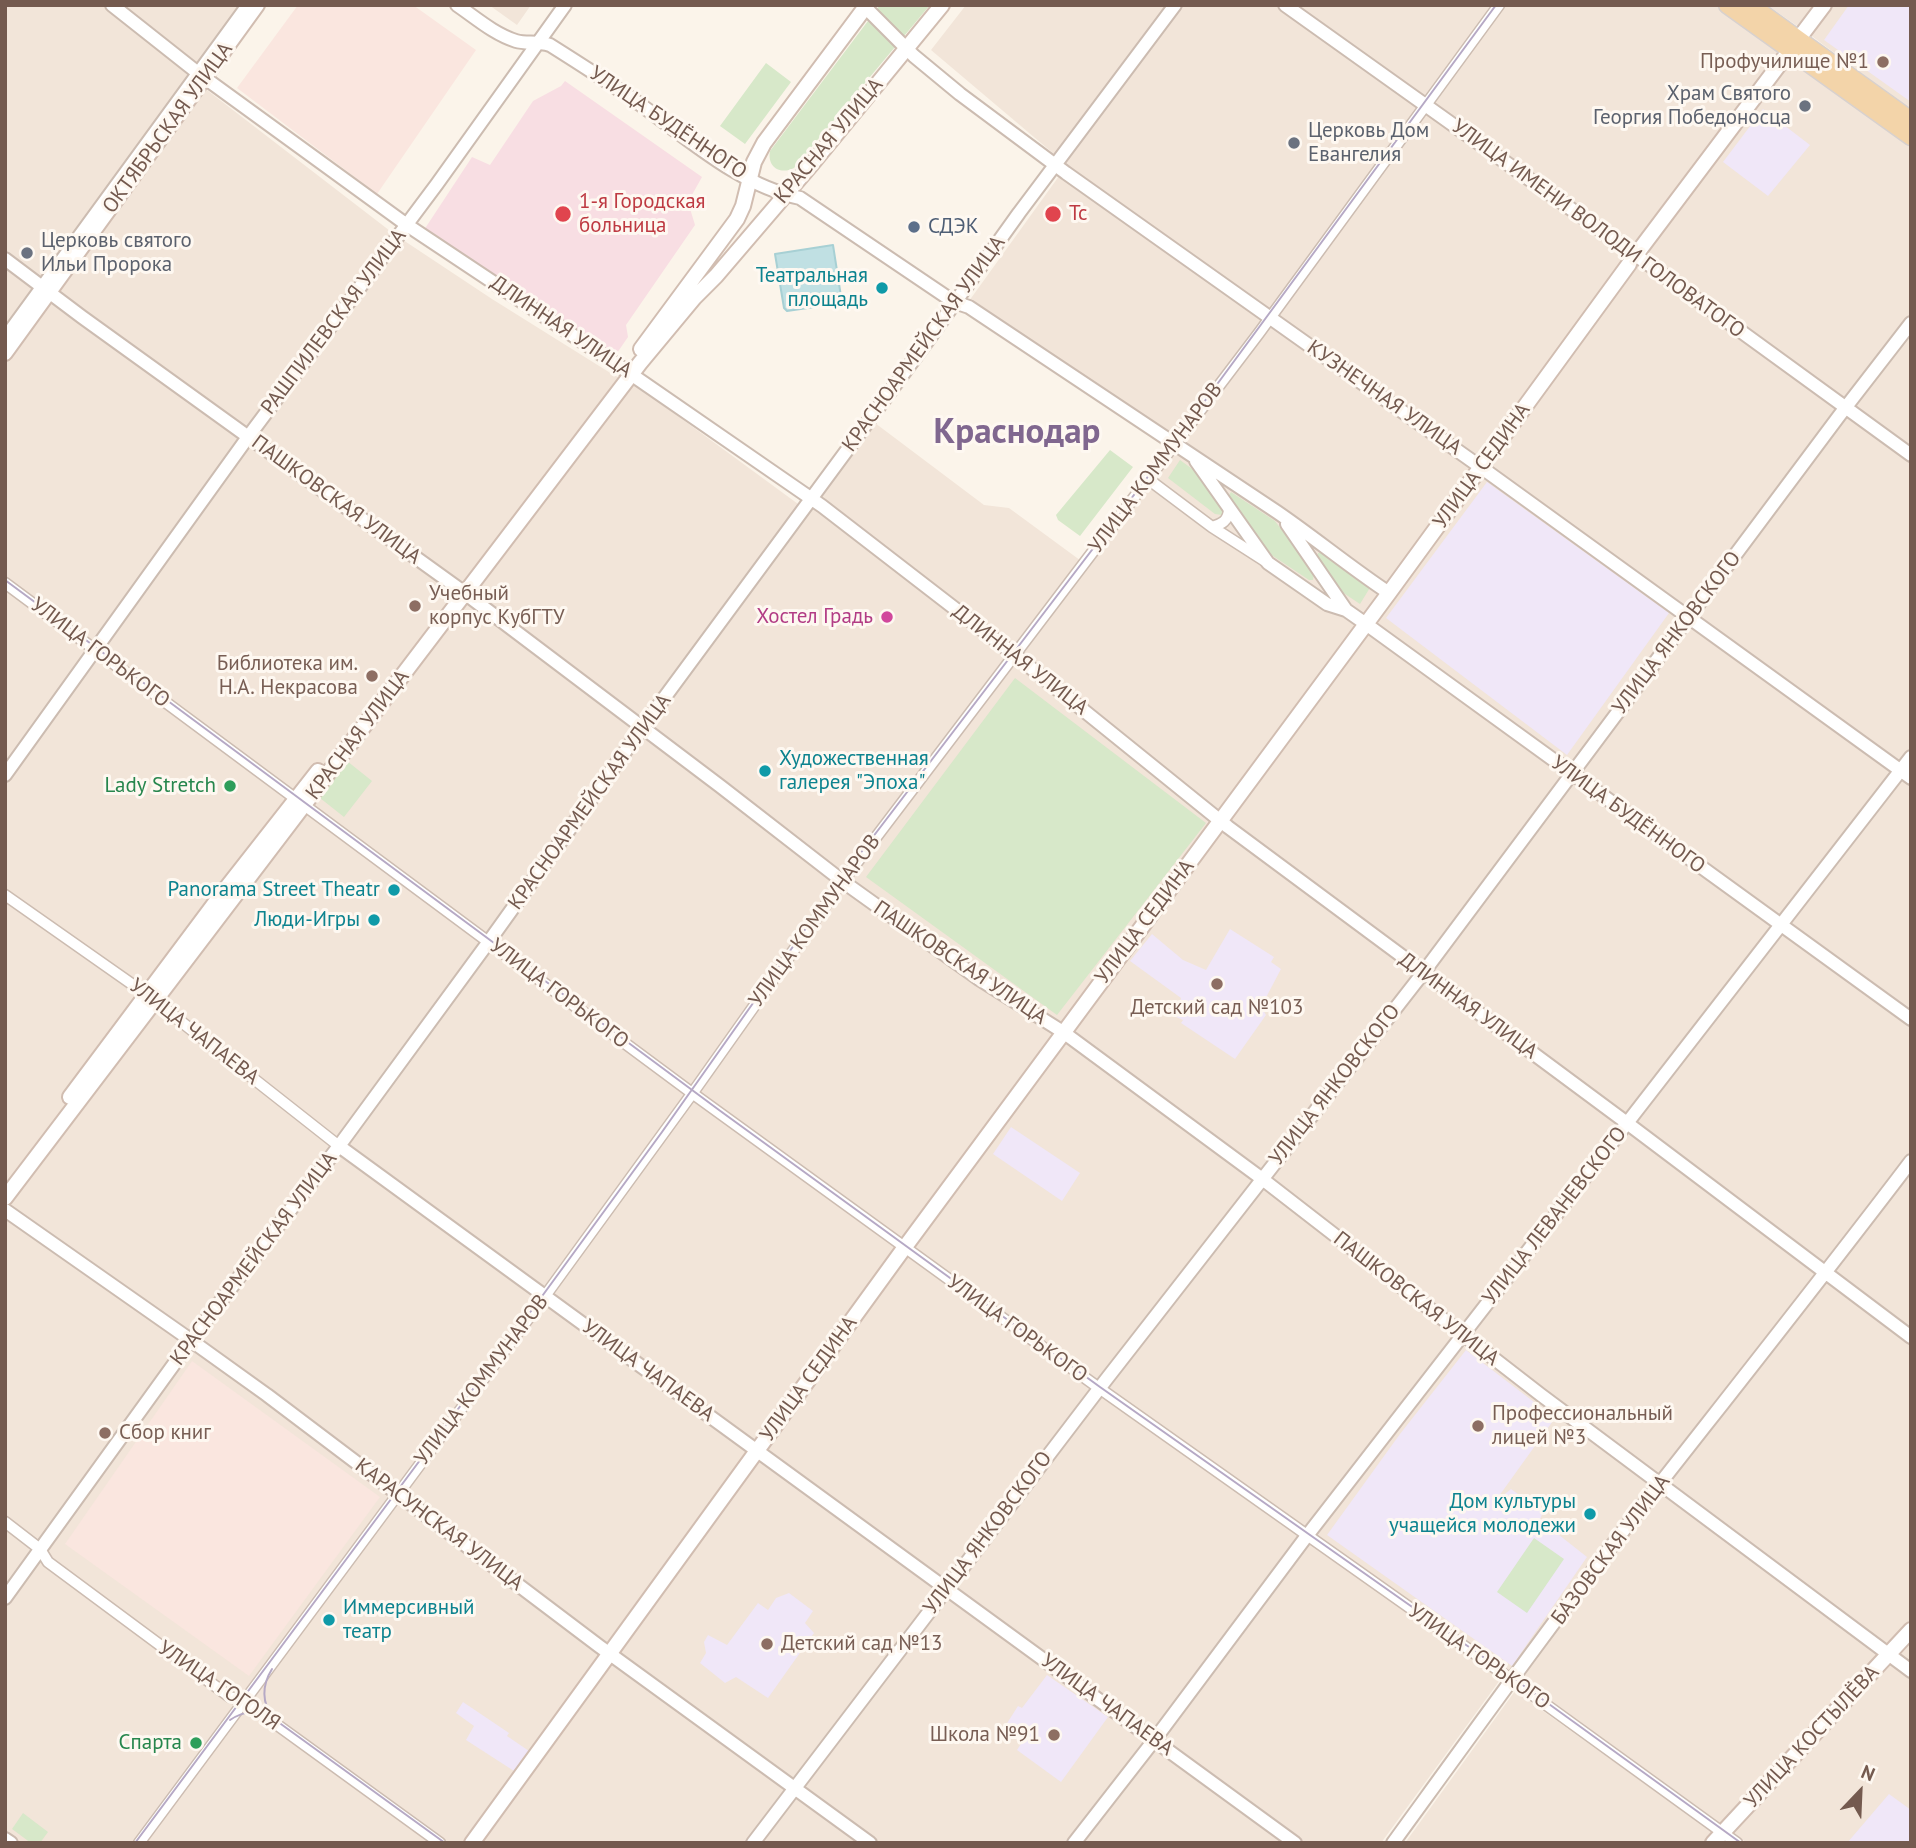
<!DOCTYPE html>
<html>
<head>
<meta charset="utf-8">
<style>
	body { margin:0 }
	#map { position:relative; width:1916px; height:1848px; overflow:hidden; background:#fbf4ea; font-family:"PT Sans",sans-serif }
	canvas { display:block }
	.frame { position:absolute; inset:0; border:7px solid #745a4f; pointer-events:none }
	.north { position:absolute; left:1825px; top:1757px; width:70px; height:70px; -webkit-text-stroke:5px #fef8f1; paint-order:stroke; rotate:23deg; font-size:19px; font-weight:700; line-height:28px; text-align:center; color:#745a4f }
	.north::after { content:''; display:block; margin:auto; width:24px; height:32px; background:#745a4f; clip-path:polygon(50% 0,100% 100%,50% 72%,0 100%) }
</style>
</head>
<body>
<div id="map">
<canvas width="1916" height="1848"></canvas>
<div class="frame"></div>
<div class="north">N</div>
</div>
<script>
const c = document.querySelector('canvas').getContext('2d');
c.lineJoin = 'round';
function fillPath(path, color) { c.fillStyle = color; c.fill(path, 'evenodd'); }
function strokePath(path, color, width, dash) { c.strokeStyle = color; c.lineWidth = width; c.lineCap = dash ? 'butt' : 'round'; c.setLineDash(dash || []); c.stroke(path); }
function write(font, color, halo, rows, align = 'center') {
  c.font = font + ' "PT Sans",sans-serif'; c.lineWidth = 6; c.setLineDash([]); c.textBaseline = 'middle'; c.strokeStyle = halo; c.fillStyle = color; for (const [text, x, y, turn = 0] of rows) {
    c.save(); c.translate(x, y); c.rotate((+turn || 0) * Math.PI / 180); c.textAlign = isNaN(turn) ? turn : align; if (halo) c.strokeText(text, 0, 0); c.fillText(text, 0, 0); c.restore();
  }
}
fillPath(new Path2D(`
	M5,5H242L190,77L394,234L492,299L612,374L641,389L809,512L875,423L984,505L1009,508L1088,566L1179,444L969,301L1067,165L931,50L966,5H1715L1911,145V1843H1747L1508,1669L1381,1843H5Z
	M489,5H531L517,25Z
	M1767,5H1911V110L1813,37Z
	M1515,1691L1714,1833L1704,1843H1405Z`), '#f2e5d9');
fillPath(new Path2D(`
	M298,5H413L476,50L377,194L237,88Z
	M192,1361L380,1497L249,1676L65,1544Z`), '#fae6df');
fillPath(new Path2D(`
	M1849,5H1911V102L1824,40Z
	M1763,109L1810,145L1768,196L1723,162Z
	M1487,482L1669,613L1567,755L1386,618Z
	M1230,929L1274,957L1271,962L1281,969L1261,1007L1266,1015L1235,1059L1181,1023L1183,1020L1176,1017L1181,998L1130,961L1152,934L1183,960L1206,970Z
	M1011,1127L1080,1173L1062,1201L993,1154Z
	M1466,1350L1555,1418L1494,1503L1511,1489L1543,1512L1539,1522L1554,1531L1587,1557L1512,1666L1327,1535L1400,1434Z
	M789,1593L813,1611L805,1623L814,1633L768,1698L736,1677L725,1683L700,1663L706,1653L704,1642L708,1635L727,1645L758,1603L768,1610L776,1598Z
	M1047,1675L1108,1717L1061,1782L1017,1750L1022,1742L1004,1728L1018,1706L1022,1708Z
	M463,1702L509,1733L507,1736L529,1751L514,1771L466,1740L474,1726L456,1713Z
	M1889,1794L1911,1810V1843H1847Z`), '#f0e7f8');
fillPath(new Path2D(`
	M565,81L702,177L688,202L695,225L626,325L628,337L617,353L602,348L424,230L472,157L490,165L533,101L561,86Z`), '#f8dee3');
fillPath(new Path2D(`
	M880,5H930L794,168C780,175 767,167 770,151Z
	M766,63L791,82L745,144L720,126Z
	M1110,450L1133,467L1080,536L1058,520L1056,515Z
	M1180,460L1195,471L1223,511L1222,515L1215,514L1168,478Z
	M1231,492L1275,521L1314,573L1313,580H1309L1267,552L1228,497Z
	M1318,553H1323L1371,586L1360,604L1342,592L1317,558Z
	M1015,678L1206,823L1057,1015L866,877Z
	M347,761L372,781L344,817L320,798Z
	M1534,1538L1564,1559L1527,1613L1497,1592Z
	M23,1813L48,1832L40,1843H31L12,1829Z`), '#d7e8c9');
const water = new Path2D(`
	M833,245L842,303L787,311L784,308L775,254Z`);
fillPath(water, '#c0e0e3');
strokePath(water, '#a7d0d4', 2);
const minor = new Path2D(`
	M1148,479L1212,527L1265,561
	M1212,527C1222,524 1228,521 1229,510
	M5,583L296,799
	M304,805L692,1093L1099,1388L1505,1675L1737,1843
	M5,895L146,994L339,1146
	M5,1522L40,1549L48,1562L230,1697L242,1700L247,1703L440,1843
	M139,1843L545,1296L689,1098L842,882L1259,333L1499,5`);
const tertiary = new Path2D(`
	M112,5L198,73L407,225L625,370L822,506L1015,655L1228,827L1627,1123L1911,1337
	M457,5C476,18 494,34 516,41C526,44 537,41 550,45C577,62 604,79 631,98C682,133 738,186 800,198L954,302L969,307C1071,376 1175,443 1277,512C1315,538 1351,568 1389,593
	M863,5L914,56L960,94L1066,173L1489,473L1911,778
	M1285,5L1651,266L1911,455
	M5,259L82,317L458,588L720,786L845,883L979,979L1063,1032L1261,1178L1541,1395L1911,1671
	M5,338L248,5
	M1196,461L1268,563L1327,604L1346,610L1366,624L1911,1019
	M1287,524L1346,610
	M5,775L248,437L437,184L565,5
	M339,1146L1295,1843
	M5,1210L182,1334L267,1395L599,1646L870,1843
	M5,1598L195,1335L339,1146L490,940L642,728L926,343L1019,213L1175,5
	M5,1839L11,1843
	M753,1843L1105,1381L1423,973L1839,416L1911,323
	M1074,1843L1155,1739L1306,1537L1911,757
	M1393,1843C1478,1726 1562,1609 1651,1495C1738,1384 1826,1273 1911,1161`);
const secondary = new Path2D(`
	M1635,256L1824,5
	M641,349L737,219L743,206L754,162L764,143L867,5
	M5,353L257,5
	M70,1097L227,887L318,771
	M5,1198L640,363L694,298L716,276L811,165L942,5
	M472,1843L902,1251L1389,593L1629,264
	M1713,1843L1911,1630`);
const primary = new Path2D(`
	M1727,5L1911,137
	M1751,5L1911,120`);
strokePath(minor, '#ccbcb1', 13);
strokePath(tertiary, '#ccbcb1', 16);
strokePath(secondary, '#d1bdb1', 18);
strokePath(primary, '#d8d1ce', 19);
strokePath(minor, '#fff', 10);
strokePath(tertiary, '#fff', 12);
strokePath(secondary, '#fff', 14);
strokePath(primary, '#f3d4a9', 16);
strokePath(new Path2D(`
	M5,580L719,1110L1100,1387L1513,1678L1741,1843
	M272,1669C262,1685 261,1703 274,1719
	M230,1720C245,1710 257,1710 274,1719L445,1843
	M135,1843L540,1299L662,1132L840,880L1182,432L1496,5`), '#b6a9c5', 2);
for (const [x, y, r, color] of [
	[1883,62,7,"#8d6e63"],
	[1805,106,7,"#6b7280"],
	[1294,143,7,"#6b7280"],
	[563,214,9,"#e0444e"],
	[1053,214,9,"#e0444e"],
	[914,227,7,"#5c6f8a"],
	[27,253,7,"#6b7280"],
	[882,288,7,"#0f9aa8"],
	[415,606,7,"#8d6e63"],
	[887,617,7,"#d1479c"],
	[372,676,7,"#8d6e63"],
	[765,771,7,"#0f9aa8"],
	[230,786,7,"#2e9e5b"],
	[394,890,7,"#0f9aa8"],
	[374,920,7,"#0f9aa8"],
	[1217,984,7,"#8d6e63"],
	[1478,1426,7,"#8d6e63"],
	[105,1433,7,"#8d6e63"],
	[1590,1514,7,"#0f9aa8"],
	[329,1620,7,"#0f9aa8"],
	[767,1644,7,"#8d6e63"],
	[1054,1735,7,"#8d6e63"],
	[196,1743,7,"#2e9e5b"]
]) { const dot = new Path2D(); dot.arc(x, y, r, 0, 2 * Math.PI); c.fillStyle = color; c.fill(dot); strokePath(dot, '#fef8f1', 2.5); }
write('21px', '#785e54', '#fef8f1', [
	["Профучилище №1",1869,62,"right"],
	["Учебный",429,594],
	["корпус КубГТУ",429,618],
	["Библиотека им.",358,664,"right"],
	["Н.А. Некрасова",358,688,"right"],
	["Детский сад №103",1217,1008,"center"],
	["Профессиональный",1492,1414],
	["лицей №3",1492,1438],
	["Сбор книг",119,1433],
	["Детский сад №13",781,1644],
	["Школа №91",1040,1735,"right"]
], 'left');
write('21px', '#5b616d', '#fef8f1', [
	["Храм Святого",1791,94,"right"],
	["Георгия Победоносца",1791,118,"right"],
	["Церковь Дом",1308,131],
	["Евангелия",1308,155],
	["Церковь святого",41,241],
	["Ильи Пророка",41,265]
], 'left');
write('21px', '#745a4f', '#fef8f1', [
	["УЛИЦА БУДЁННОГО",668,123,34],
	["ОКТЯБРЬСКАЯ УЛИЦА",168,128,-54],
	["КРАСНАЯ УЛИЦА",829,141,-50],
	["УЛИЦА ИМЕНИ ВОЛОДИ ГОЛОВАТОГО",1598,229,36],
	["РАШПИЛЕВСКАЯ УЛИЦА",334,322,-53],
	["ДЛИННАЯ УЛИЦА",561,327,34],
	["КРАСНОАРМЕЙСКАЯ УЛИЦА",924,344,-54],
	["КУЗНЕЧНАЯ УЛИЦА",1384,398,35],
	["УЛИЦА СЕДИНА",1482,466,-54],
	["УЛИЦА КОММУНАРОВ",1156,468,-53],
	["ПАШКОВСКАЯ УЛИЦА",336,500,36],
	["УЛИЦА ЯНКОВСКОГО",1677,633,-53],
	["УЛИЦА ГОРЬКОГО",100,653,37],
	["ДЛИННАЯ УЛИЦА",1020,660,38],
	["КРАСНАЯ УЛИЦА",358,735,-53],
	["КРАСНОАРМЕЙСКАЯ УЛИЦА",590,802,-54],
	["УЛИЦА БУДЁННОГО",1628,815,36],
	["УЛИЦА КОММУНАРОВ",815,921,-54],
	["УЛИЦА СЕДИНА",1145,922,-53],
	["ПАШКОВСКАЯ УЛИЦА",960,963,34],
	["УЛИЦА ГОРЬКОГО",559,994,37],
	["ДЛИННАЯ УЛИЦА",1468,1006,36],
	["УЛИЦА ЧАПАЕВА",194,1032,38],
	["УЛИЦА ЯНКОВСКОГО",1335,1085,-52],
	["УЛИЦА ЛЕВАНЕВСКОГО",1555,1216,-52],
	["КРАСНОАРМЕЙСКАЯ УЛИЦА",254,1259,-53],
	["ПАШКОВСКАЯ УЛИЦА",1416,1299,38],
	["УЛИЦА ГОРЬКОГО",1017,1329,36],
	["УЛИЦА ЧАПАЕВА",648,1371,36],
	["УЛИЦА СЕДИНА",809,1379,-54],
	["УЛИЦА КОММУНАРОВ",482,1380,-53],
	["КАРАСУНСКАЯ УЛИЦА",439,1525,37],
	["УЛИЦА ЯНКОВСКОГО",988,1533,-53],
	["БАЗОВСКАЯ УЛИЦА",1611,1550,-53],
	["УЛИЦА ГОРЬКОГО",1479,1657,35],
	["УЛИЦА ГОГОЛЯ",219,1686,34],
	["УЛИЦА ЧАПАЕВА",1107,1705,36],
	["УЛИЦА КОСТЫЛЁВА",1812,1737,-47]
]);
write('21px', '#be3a42', '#fef8f1', [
	["1-я Городская",579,202],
	["больница",579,226],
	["Тс",1069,214]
], 'left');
write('21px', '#4e5e75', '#fef8f1', [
	["СДЭК",928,227]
], 'left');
write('21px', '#0d838f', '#fef8f1', [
	["Театральная",868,276],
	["площадь",868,300],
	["Художественная",779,759,"left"],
	["галерея \"Эпоха\"",779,783,"left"],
	["Panorama Street Theatr",380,890],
	["Люди-Игры",360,920],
	["Дом культуры",1576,1502],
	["учащейся молодежи",1576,1526],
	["Иммерсивный",343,1608,"left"],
	["театр",343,1632,"left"]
], 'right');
write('21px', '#b23c85', '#fef8f1', [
	["Хостел Градь",873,617]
], 'right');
write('21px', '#27864d', '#fef8f1', [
	["Lady Stretch",216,786],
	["Спарта",182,1743]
], 'right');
write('bold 35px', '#80678f', '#fef8f1', [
	["Краснодар",1017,433]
]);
</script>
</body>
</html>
